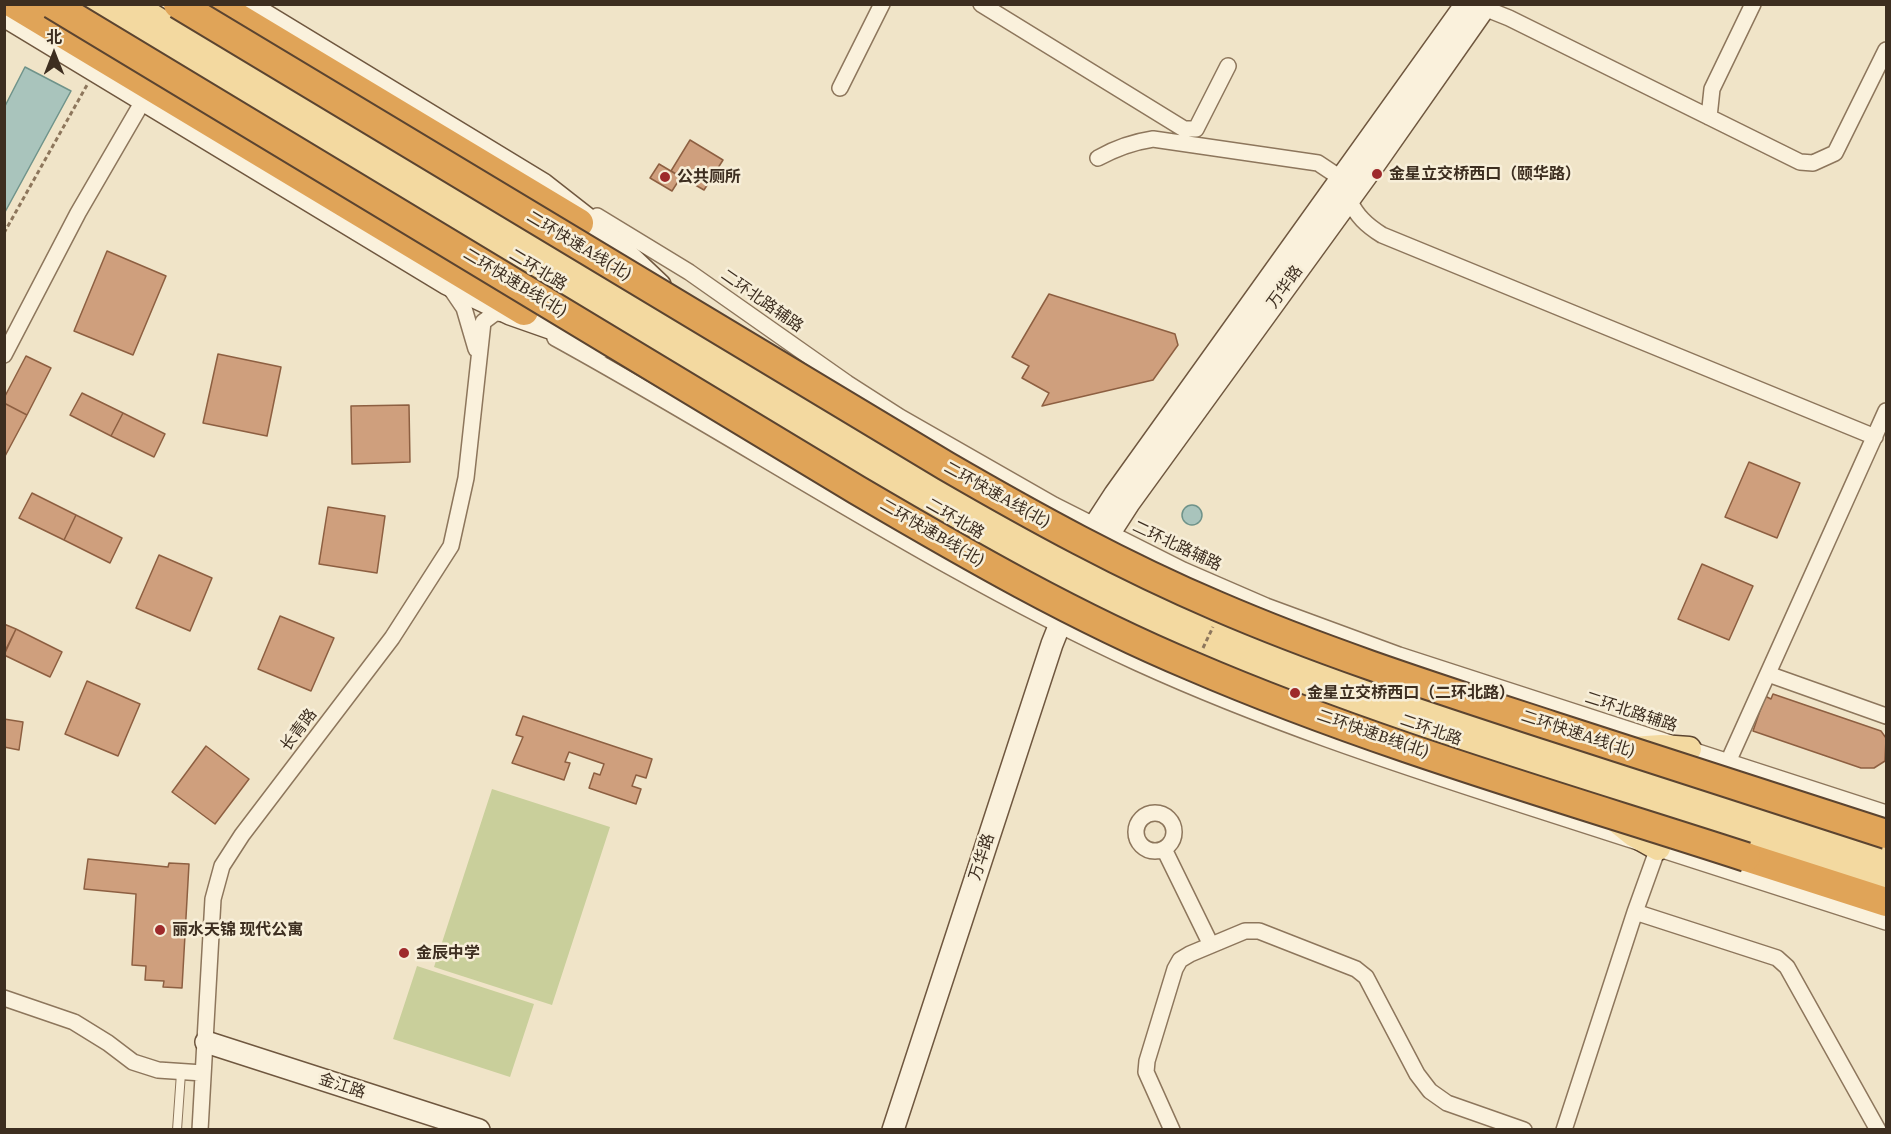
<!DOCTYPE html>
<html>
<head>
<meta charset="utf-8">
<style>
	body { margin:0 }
	#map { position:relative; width:1891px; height:1134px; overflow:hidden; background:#f0e4c8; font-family:Literata,"Noto Sans SC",serif }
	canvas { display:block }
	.frame { position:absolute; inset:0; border:6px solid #3d2e20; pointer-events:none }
	.north { position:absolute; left:24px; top:24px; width:60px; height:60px; -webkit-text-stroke:4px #f7eed8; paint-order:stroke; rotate:0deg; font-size:16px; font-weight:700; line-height:24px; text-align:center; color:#3d2e20 }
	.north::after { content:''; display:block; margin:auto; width:21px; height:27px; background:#3d2e20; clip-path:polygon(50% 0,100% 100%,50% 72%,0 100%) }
</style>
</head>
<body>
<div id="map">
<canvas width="1891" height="1134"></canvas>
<div class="frame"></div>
<div class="north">北</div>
</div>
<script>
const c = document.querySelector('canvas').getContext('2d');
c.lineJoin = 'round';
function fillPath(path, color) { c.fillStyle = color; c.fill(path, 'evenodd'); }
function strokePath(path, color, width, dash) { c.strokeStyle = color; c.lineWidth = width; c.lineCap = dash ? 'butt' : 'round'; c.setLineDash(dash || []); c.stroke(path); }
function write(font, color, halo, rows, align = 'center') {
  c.font = font + ' Literata,"Noto Sans SC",serif'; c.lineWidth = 5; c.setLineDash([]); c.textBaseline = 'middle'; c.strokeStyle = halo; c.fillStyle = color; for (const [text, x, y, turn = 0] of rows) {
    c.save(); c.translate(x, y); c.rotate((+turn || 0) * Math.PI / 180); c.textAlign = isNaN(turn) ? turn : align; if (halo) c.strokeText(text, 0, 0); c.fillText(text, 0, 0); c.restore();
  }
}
fillPath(new Path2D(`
	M492,789L610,827L552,1005L434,967Z
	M417,966L534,1004L510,1077L393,1039Z`), '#c9cf9b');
const water = new Path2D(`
	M25,67L71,91L5,212V106Z
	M1182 515a10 10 0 1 1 20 0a10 10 0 1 1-20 0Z`);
fillPath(water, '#a9c4bc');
strokePath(water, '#6f938a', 1.5);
const building = new Path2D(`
	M690,140L723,160L704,190L671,171Z
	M659,164L681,177L672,191L650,178Z
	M107,251L166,276L133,355L74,331Z
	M1049,294L1175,334L1178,345L1153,380L1042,406L1049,393L1022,378L1029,366L1012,357Z
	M218,354L281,367L267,436L203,423Z
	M26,356L51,368L27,415L4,403V398Z
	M82,393L123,413L111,436L70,415Z
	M4,403L27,415L4,458Z
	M409,405L410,462L352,464L351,406Z
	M123,413L165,434L154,457L111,436Z
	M1749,462L1800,483L1777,538L1725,517Z
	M32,493L76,515L64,540L19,518Z
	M328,507L385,516L377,573L319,564Z
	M76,515L122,538L110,563L64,540Z
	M159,555L212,578L190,631L136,608Z
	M1702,564L1753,586L1729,640L1678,619Z
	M280,616L334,638L311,691L258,669Z
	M4,624L16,629L4,653Z
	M16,629L62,652L50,677L4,655Z
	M87,681L140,704L118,756L65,734Z
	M1773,694L1881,731L1886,738L1885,761L1874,768H1861L1753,731L1765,696L1771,699Z
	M523,716L652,759L646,778L636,775L632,786L641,789L636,804L589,788L594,773L600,775L604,764L569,752L565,762L570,763L564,780L512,763L523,737L516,735Z
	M4,719L23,722L19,750L4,747Z
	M206,746L249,779L215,824L172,792Z
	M88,859L168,867L169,863L189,864L182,988L163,987L164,981L145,980L146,966L132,965L136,894L84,889Z`);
fillPath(building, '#cf9f7d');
strokePath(building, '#8d5f41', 1.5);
const lane = new Path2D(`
	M177,1130L181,1073`);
const street = new Path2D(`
	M981,4L1184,129H1196L1228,66
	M1484,8L1509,18L1800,162L1813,163L1835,153L1886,50
	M840,88L882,4
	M1709,117L1712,89L1753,4
	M1098,158C1116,148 1133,142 1153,139L1318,163L1333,173L1341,182
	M1349,200C1357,216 1366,225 1382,235L1875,437
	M597,216L689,272L847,383L900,417L1054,505L1183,570L1266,606L1399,655L1886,813
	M449,286L464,308L476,349
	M555,338C750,445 935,570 1138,663C1263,720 1393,763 1523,805C1644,844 1765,883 1886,922
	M4,355L78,213L143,101
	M1768,674L1886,716
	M1728,762L1886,411
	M1136 832a19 19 0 1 1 38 0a19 19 0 1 1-38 0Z
	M1164,849L1211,945
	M1635,912L1777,958L1787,967L1878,1130
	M4,998L74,1022L108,1043L133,1062L158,1070L203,1073
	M200,1130L213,899L222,866L242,835L392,638L451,546L466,478L483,322L495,313L510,314
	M1172,1130L1146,1072L1147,1061L1175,969L1180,960L1190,954L1245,931H1259L1356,969L1366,977L1417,1074L1430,1091L1447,1103L1524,1130
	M1564,1130L1635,912L1658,848`);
const secondary = new Path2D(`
	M247,4L543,184L603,231L660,285
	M4,16L447,284L510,314L604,347
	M1076,554L1115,494L1466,4
	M1091,562L1129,503L1372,168L1487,4
	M206,1042L479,1130
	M893,1130L1052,644L1072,594`);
const primary = new Path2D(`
	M97,4L925,502C1015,554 1106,605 1202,645C1314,692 1429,730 1545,767C1659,804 1773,841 1886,877
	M132,4L934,487C1023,538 1114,588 1209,628C1319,675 1434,712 1548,749C1661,785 1774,822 1886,858
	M1632,749L1661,747L1689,749
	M1613,818L1633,834L1658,848`);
const highway = new Path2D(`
	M14,4L524,311
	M215,4L579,223
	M1746,857L1886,902`);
strokePath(lane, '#8d765c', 10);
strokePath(street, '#8d765c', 18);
strokePath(secondary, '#6f573f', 24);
strokePath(primary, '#5b4430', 27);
strokePath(highway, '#5b4430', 32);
strokePath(new Path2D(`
	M4,233L87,85`), '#8d765c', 3, [4.5, 3]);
strokePath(lane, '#faf1dc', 8);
strokePath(street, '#faf1dc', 15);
strokePath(secondary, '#faf1dc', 21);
strokePath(primary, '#f3d9a0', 24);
strokePath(highway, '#e0a458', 28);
const highwayBridge = new Path2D(`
	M52,4L857,490C966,554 1075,617 1192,666C1371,743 1561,797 1746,857
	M178,4L946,466C1034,517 1123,566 1217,606C1326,653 1439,689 1552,726C1664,762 1775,798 1886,834`);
strokePath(highwayBridge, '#5b4430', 32, []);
strokePath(new Path2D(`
	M1203,648L1213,627`), '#8d765c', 3, [4.5, 3]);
strokePath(highwayBridge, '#e0a458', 28);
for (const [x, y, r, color] of [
	[1377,174,6,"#9e2a2b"],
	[665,177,6,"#9e2a2b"],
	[1295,693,6,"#9e2a2b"],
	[160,930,6,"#9e2a2b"],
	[404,953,6,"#9e2a2b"]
]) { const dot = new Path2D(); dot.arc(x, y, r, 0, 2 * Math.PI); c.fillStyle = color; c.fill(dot); strokePath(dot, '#f7eed8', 2); }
write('bold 16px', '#3d2e20', '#f7eed8', [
	["金星立交桥西口（颐华路）",1389,174],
	["公共厕所",677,177],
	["金星立交桥西口（二环北路）",1307,693],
	["丽水天锦 现代公寓",172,930],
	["金辰中学",416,953]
], 'left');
write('16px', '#3d2e20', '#f7eed8', [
	["二环快速A线(北)",579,246,31],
	["二环北路",538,270,31],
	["二环快速B线(北)",515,283,31],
	["万华路",1285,287,-54],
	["二环北路辅路",762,301,35],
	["二环快速A线(北)",997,495,29],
	["二环北路",955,519,30],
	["二环快速B线(北)",932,533,30],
	["二环北路辅路",1177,546,25],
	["二环北路辅路",1631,712,18],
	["长青路",299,730,-53],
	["二环北路",1431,730,19],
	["二环快速B线(北)",1373,734,19],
	["二环快速A线(北)",1578,734,18],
	["万华路",982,857,-72],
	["金江路",342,1086,18]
]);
</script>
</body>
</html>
